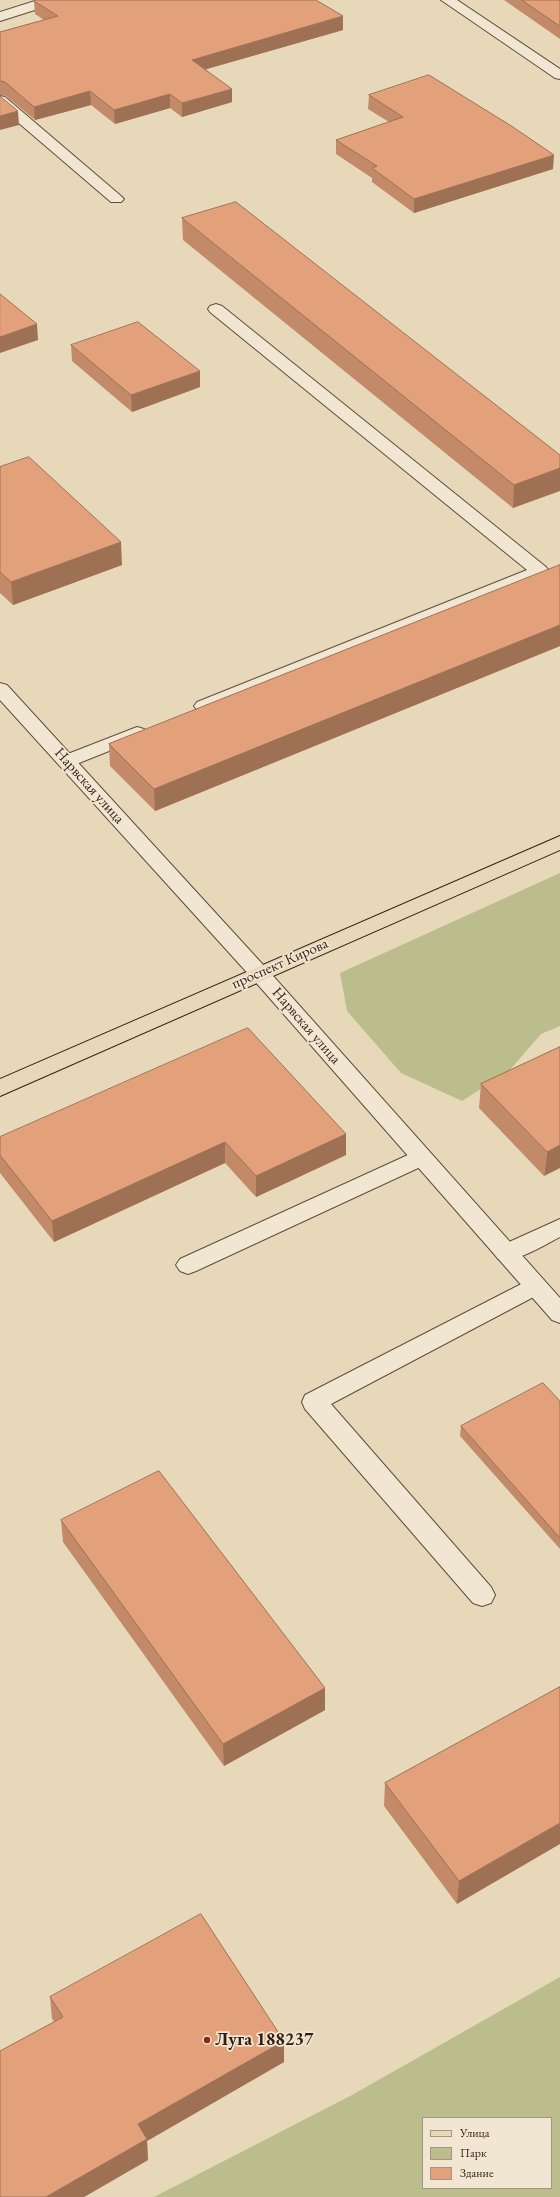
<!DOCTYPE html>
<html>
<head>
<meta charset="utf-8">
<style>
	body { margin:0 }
	#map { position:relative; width:560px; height:2197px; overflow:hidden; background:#e8d8ba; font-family:"EB Garamond",serif }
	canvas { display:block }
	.legend { position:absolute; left:422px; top:2117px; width:130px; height:72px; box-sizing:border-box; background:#f0e6d2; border:1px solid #a49686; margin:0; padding:5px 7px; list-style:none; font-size:12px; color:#331e14 }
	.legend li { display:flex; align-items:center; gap:8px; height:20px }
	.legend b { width:20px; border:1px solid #a49686 }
</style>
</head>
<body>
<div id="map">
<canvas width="560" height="2197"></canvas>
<ul class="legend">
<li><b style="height:5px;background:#e8d8ba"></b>Улица</li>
<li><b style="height:11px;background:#bbbd8c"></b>Парк</li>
<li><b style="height:11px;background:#e2a17a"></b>Здание</li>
</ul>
</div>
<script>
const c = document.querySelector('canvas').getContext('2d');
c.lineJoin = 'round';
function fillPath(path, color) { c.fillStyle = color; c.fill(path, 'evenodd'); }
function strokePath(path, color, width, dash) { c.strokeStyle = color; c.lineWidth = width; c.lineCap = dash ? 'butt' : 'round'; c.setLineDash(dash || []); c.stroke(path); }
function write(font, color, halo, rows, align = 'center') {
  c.font = font + ' "EB Garamond",serif'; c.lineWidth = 3.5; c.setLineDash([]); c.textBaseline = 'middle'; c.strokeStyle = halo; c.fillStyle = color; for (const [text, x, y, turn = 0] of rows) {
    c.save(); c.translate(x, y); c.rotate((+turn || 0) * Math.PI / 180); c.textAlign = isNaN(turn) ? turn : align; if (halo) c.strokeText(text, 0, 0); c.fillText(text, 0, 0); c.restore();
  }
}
fillPath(new Path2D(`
	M560,873V1026L541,1034L508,1072L462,1101L401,1073L347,1011L340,973Z
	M560,1977V2197H154L352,2095ZM423,2118H551V2188H423Z`), '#bbbd8c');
const service = new Path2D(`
	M0,96L5,97L121,196L124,199L121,202H111L0,107Z
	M216,304L222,306L546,567L549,571L546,575L211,710L204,712L197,710L194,706L197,702L527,570L210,312L208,309L210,306Z
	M137,727L144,729L147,733L144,737L74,765L67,767L60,765L57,761L60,757Z
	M421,1149L429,1151L432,1157L429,1163L196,1271L188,1274L180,1271L176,1265L180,1259Z
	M560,1219V1237C544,1245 515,1264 498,1259L494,1253L498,1247Z
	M535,1277L543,1280L547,1286L543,1292L331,1404L491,1587L495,1595L491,1603L482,1606L473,1603L305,1409L302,1402L305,1395Z`);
const minor = new Path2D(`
	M38,0H59L57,3L0,21V12Z
	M441,0H457L560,69V79L555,78Z
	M0,683L7,685L266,968L560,1298V1323L552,1320L252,978L0,700Z`);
const primary = new Path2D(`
	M560,836V850L0,1096V1079Z`);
strokePath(service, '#604c3e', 2);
strokePath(minor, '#604c3e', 2);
strokePath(primary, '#331e14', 2);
fillPath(service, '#f0e6d2');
fillPath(minor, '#f0e6d2');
fillPath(primary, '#e8d8ba');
fillPath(new Path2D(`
	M504,0H560V39Z
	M34,1L343,30L206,69L232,102L182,117L170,108L115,124L91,105L35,120L6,96L0,95V32L44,20L35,14Z
	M369,95L553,169L414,213L372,182V178L336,154V140L389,122L368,109Z
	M182,218L560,455L513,508L183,240Z
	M71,345L200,387L132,412L72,361Z
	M0,467L122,565L13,605L0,593Z
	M560,565V646L155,811L110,766L109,744Z
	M560,1047L544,1176L479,1108L481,1084Z
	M346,1134V1155L256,1197L225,1163L54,1242L0,1173V1137Z
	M560,1401V1549L460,1436L461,1426Z
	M61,1520L325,1710L224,1766L63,1542Z
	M560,1687L457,1904L384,1806L385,1783Z
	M50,1997L284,2041V2062L147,2141L148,2160L84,2197H0L54,2021L52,2019Z`), '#c28a69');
fillPath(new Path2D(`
	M343,16V30L193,73L192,60Z
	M232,89V102L182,117V103Z
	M90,91L91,105L35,120L34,107Z
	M170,94V108L115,124L114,110Z
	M18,111L19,125L0,130V116Z
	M554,155L553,169L414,213V199Z
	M37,324L38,340L0,353V337Z
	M200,371V387L132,412L131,395Z
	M560,468V491L513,508L514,485Z
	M121,542L122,565L13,605L11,582Z
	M560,625V646L155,811L154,789Z
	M346,1134V1155L256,1197V1176Z
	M225,1142V1163L54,1242L52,1221Z
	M560,1145V1168L544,1176L547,1152Z
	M325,1688V1710L224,1766L223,1744Z
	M560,1823V1844L457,1904L459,1881Z
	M284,2041V2062L147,2141L148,2160L84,2197H46L138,2124Z`), '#9e7155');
const building = new Path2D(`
	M36,0H316L343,16L192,60L232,89L182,103L170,94L114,110L90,91L34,107L5,82L0,81V32L58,16L34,1Z
	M522,0H560V26Z
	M429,75L513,127L554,155L414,199L372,168L377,166L336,140L403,117L369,95Z
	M0,96L18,111L0,116Z
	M236,202L560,455V468L514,485L182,218Z
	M0,294L37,324L0,337Z
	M138,322L200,371L131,395L71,345Z
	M29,457L121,542L11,582L0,572V467Z
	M560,565V625L154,789L109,744Z
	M248,1028L346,1134L256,1176L225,1142L52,1221L0,1155V1137Z
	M560,1047V1145L547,1152L481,1084Z
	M543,1383L560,1401V1538L461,1426Z
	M159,1471L325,1688L223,1744L61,1520Z
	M560,1687V1823L459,1881L385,1783Z
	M201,1914L284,2041L138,2124L147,2139L46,2197H0V2051L63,2017L50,1997Z`);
fillPath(building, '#e2a17a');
strokePath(building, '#9e7155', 1);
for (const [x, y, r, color] of [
	[207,2040,4,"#8f2418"]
]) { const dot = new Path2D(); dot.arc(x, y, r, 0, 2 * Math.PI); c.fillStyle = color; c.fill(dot); strokePath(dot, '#f0e6d2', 1.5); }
write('15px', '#331e14', '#f0e6d2', [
	["Нарвская улица",89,786,48],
	["проспект Кирова",280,964,-24],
	["Нарвская улица",306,1026,49]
]);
write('bold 18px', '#331e14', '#f0e6d2', [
	["Луга 188237",215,2040]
], 'left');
</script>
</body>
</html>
